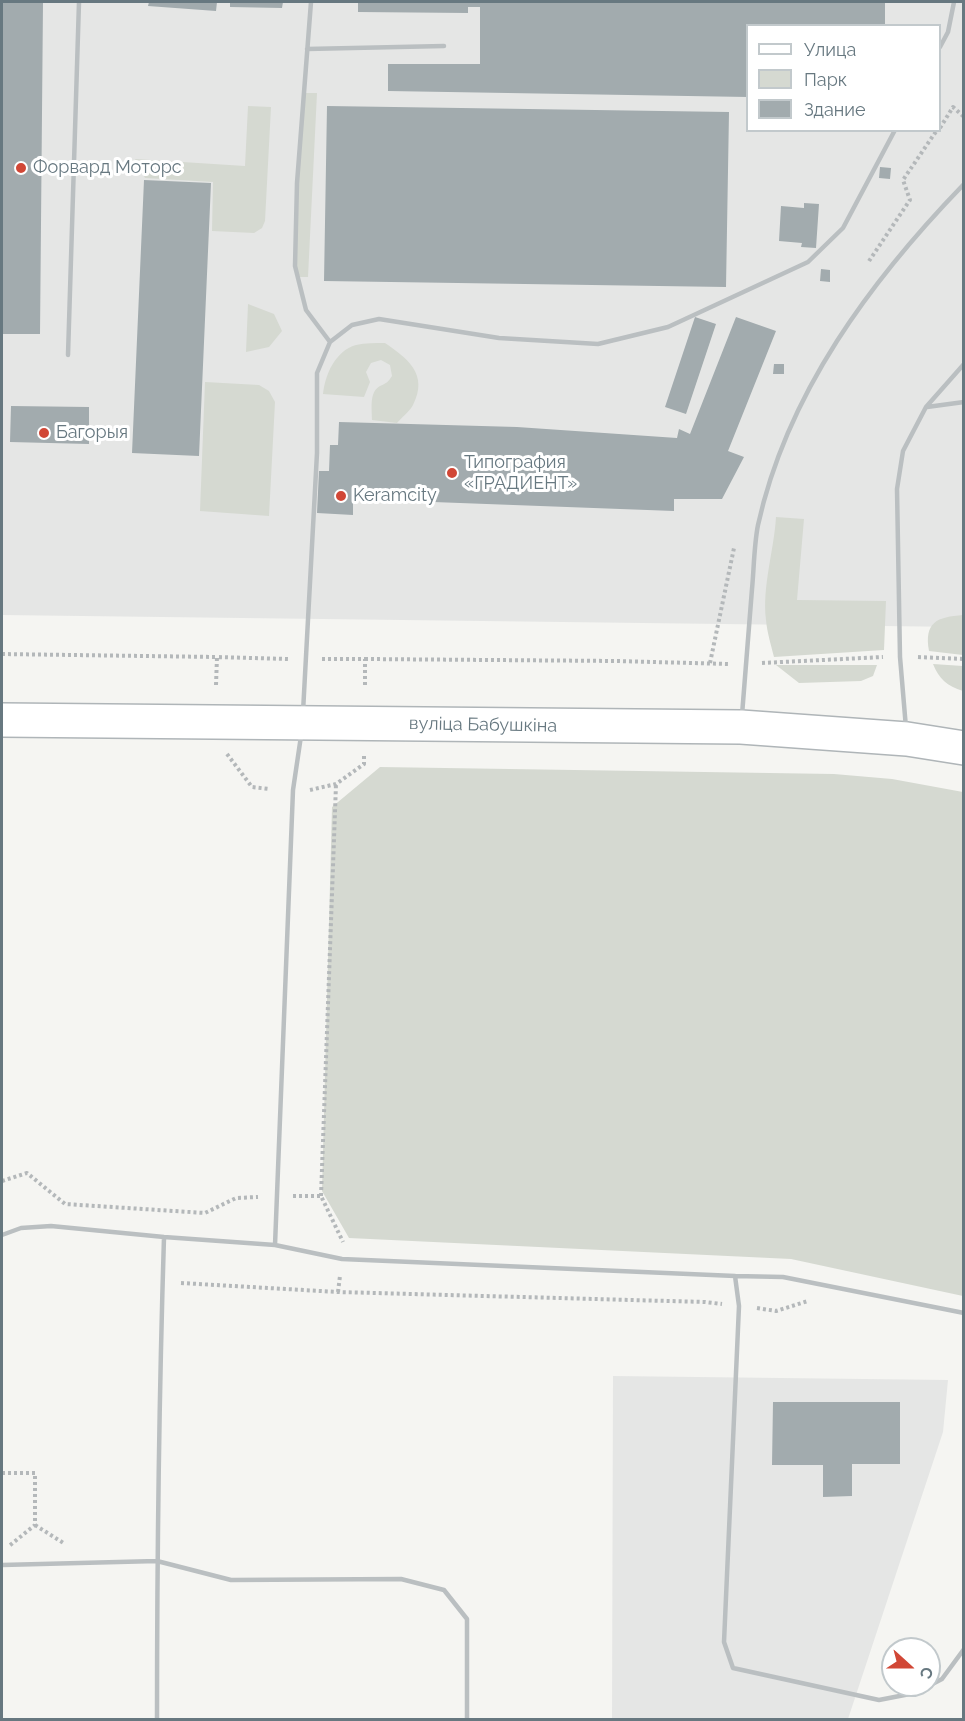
<!DOCTYPE html>
<html>
<head>
<meta charset="utf-8">
<style>
	body { margin:0 }
	#map { position:relative; width:965px; height:1721px; overflow:hidden; background:#f5f5f2; font-family:Raleway,sans-serif }
	canvas { display:block }
	.frame { position:absolute; inset:0; border:3px solid #677880; pointer-events:none }
	.legend { position:absolute; left:746px; top:24px; width:195px; height:108px; box-sizing:border-box; background:#fff; border:2px solid #c2c9cc; margin:0; padding:8px 10px; list-style:none; font-size:18px; color:#677880 }
	.legend li { display:flex; align-items:center; gap:12px; height:30px }
	.legend b { width:30px; border:2px solid #c2c9cc }
	.north { position:absolute; left:881px; top:1637px; width:60px; height:60px; box-sizing:border-box; background:#fff; border:2px solid #c2c9cc; border-radius:50%; rotate:111deg; font-size:16px; font-weight:700; line-height:24px; text-align:center; color:#677880 }
	.north::after { content:''; display:block; margin:auto; width:21px; height:27px; background:#d14736; clip-path:polygon(50% 0,100% 100%,50% 72%,0 100%) }
</style>
</head>
<body>
<div id="map">
<canvas width="965" height="1721"></canvas>
<div class="frame"></div>
<ul class="legend">
<li><b style="height:8px;background:#fff"></b>Улица</li>
<li><b style="height:16px;background:#d5d9d1"></b>Парк</li>
<li><b style="height:16px;background:#a2abae"></b>Здание</li>
</ul>
<div class="north">С</div>
</div>
<script>
const c = document.querySelector('canvas').getContext('2d');
c.lineJoin = 'round';
function fillPath(path, color) { c.fillStyle = color; c.fill(path, 'evenodd'); }
function strokePath(path, color, width, dash) { c.strokeStyle = color; c.lineWidth = width; c.lineCap = dash ? 'butt' : 'round'; c.setLineDash(dash || []); c.stroke(path); }
function write(font, color, halo, rows, align = 'center') {
  c.font = font + ' Raleway,sans-serif'; c.lineWidth = 6; c.setLineDash([]); c.textBaseline = 'middle'; c.strokeStyle = halo; c.fillStyle = color; for (const [text, x, y, turn = 0] of rows) {
    c.save(); c.translate(x, y); c.rotate((+turn || 0) * Math.PI / 180); c.textAlign = isNaN(turn) ? turn : align; if (halo) c.strokeText(text, 0, 0); c.fillText(text, 0, 0); c.restore();
  }
}
fillPath(new Path2D(`
	M2,2H963V627L2,615ZM748,26H940V130H748Z
	M613,1376L948,1380L943,1432L848,1719L612,1720Z`), '#e5e6e5');
fillPath(new Path2D(`
	M306,93H317L308,277H300L295,266L302,101Z
	M248,106L271,107L265,221L262,228L254,233L212,231L213,182L145,178L135,159L245,166Z
	M248,304L274,314L282,331L269,347L246,352Z
	M385,343C407,358 429,374 413,405C410,411 402,417 397,423L372,420C372,408 369,392 380,386C387,383 388,382 392,376L390,365L381,360L371,363L366,372L370,382L364,397L323,394C325,375 335,351 356,345C365,343 376,343 385,343Z
	M205,382L259,385L269,391L275,402L269,516L200,511Z
	M776,517L804,519L797,600L886,601L884,650L774,657C771,645 767,632 766,620C762,586 774,551 776,517Z
	M963,615V655L929,651C924,622 937,617 963,615Z
	M933,664L963,666V691C947,686 939,679 933,664Z
	M776,665H877L873,676L861,681L799,683Z
	M380,767L834,774L892,779L963,792V1296L791,1259L349,1238L322,1191L332,807Z`), '#d5d9d1');
fillPath(new Path2D(`
	M2,2H43L40,334H2Z
	M149,2H217L216,11L148,6Z
	M230,2H283L282,8L230,7Z
	M358,2H885V26H748V97L388,91V64H480V7H468V13L358,12Z
	M327,106L729,112L726,287L324,281Z
	M880,167L891,168L890,179L879,178Z
	M144,180L211,183L199,456L132,453Z
	M804,203L819,204L816,248L801,247L802,243L779,241L781,206L804,208Z
	M821,269L830,270V282L820,281Z
	M695,317L716,324L686,414L665,407Z
	M736,317L776,331L728,451L744,457L722,499H674V511L353,499V515L317,513L319,471H329L330,445H338L339,422L517,427L677,438L679,429L690,434Z
	M774,364H784V374H773Z
	M11,406L89,407V444L10,442Z
	M773,1402H900V1464H852V1496L823,1497V1465H772Z`), '#a2abae');
const secondary = new Path2D(`
	M2,720L741,727L907,739L964,748`);
strokePath(secondary, '#afb5b8', 36);
strokePath(new Path2D(`
	M940,128L953,107L964,117
	M869,261L910,200L903,180L937,130
	M2,654L217,657
	M918,657L964,659
	M322,659H365V687
	M365,659L617,661L728,664
	M710,663L734,548
	M762,663L883,657
	M216,685L217,657L288,659
	M227,754L252,787L269,789
	M310,790L336,784L364,764V755
	M2,1181L27,1173L65,1204L205,1213L236,1198L258,1197
	M293,1196H321L343,1242
	M321,1196L336,784
	M181,1283L338,1292L705,1302L722,1304
	M338,1292L340,1276
	M757,1308L776,1311L808,1301
	M2,1473H35V1525L9,1546
	M35,1525L65,1544`), '#b4b8ba', 4, [3, 3]);
strokePath(new Path2D(`
	M311,2L297,183L295,266L306,310L330,342
	M940,47L948,32L954,2
	M307,49L444,46
	M68,355L79,2
	M927,407L964,402
	M303,712L317,453V373L330,342L352,325L379,319L499,338L598,344L668,327L808,262L843,228L895,130
	M742,715C745,673 749,631 752,589C754,568 754,545 758,525C787,393 871,280 964,184
	M906,728L900,657L897,489L903,451L926,407L964,364
	M2,1235L21,1228L51,1226L164,1237L275,1245L342,1259L735,1276L783,1277L964,1313
	M275,1245L293,790L301,736
	M735,1276L739,1306L724,1642L733,1668L879,1700L915,1693L942,1679L964,1649
	M2,1565L157,1561L231,1580L401,1579L444,1590L467,1619V1720
	M157,1720C157,1559 159,1398 164,1237`), '#babfc1', 4.5);
strokePath(secondary, '#fff', 33);
for (const [x, y, r, color] of [
	[21,168,6,"#d14736"],
	[44,433,6,"#d14736"],
	[452,473,6,"#d14736"],
	[341,496,6,"#d14736"]
]) { const dot = new Path2D(); dot.arc(x, y, r, 0, 2 * Math.PI); c.fillStyle = color; c.fill(dot); strokePath(dot, '#fff', 2); }
write('18px', '#677880', '#fff', [
	["Форвард Моторс",33,168],
	["Багорыя",56,433],
	["Типография",464,463],
	["«ГРАДИЕНТ»",464,484],
	["Keramcity",353,496]
], 'left');
write('18px', '#677880', '#fff', [
	["вуліца Бабушкіна",483,725,1]
]);
</script>
</body>
</html>
